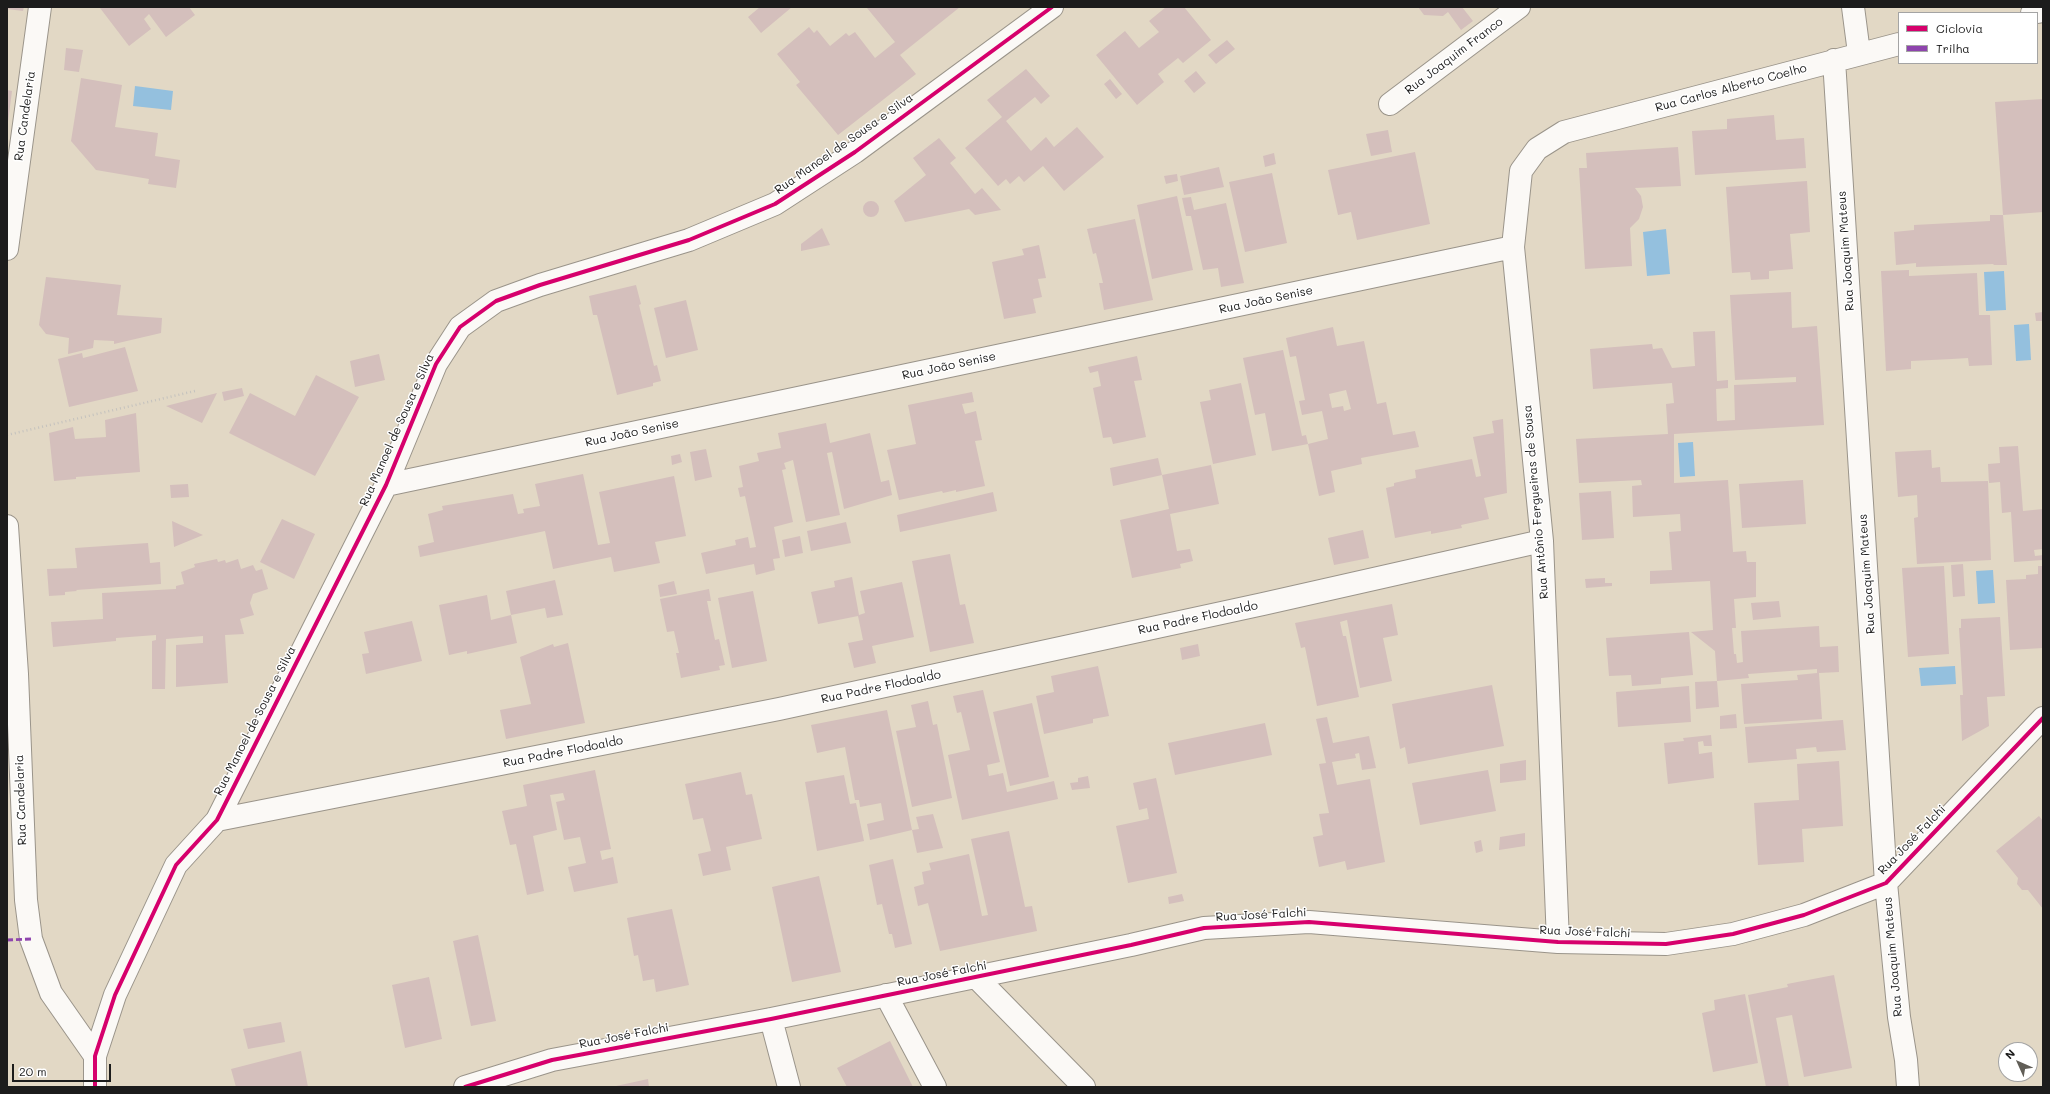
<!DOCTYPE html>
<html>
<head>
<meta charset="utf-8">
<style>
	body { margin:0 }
	#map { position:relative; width:2050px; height:1094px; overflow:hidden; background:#e2d8c5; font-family:Mali,sans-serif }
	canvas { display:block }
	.frame { position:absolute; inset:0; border:8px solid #1c1c1c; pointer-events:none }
	.legend { position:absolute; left:1898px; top:12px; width:140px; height:52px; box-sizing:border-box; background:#fff; border:1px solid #a4a4a4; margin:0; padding:5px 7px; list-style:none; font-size:12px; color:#1c1c1c }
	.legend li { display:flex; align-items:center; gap:8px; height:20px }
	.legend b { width:20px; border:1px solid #a4a4a4 }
	.north { position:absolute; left:1998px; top:1042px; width:40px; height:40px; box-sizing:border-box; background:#fff; border:1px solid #a4a4a4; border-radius:50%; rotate:315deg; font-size:11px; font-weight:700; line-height:16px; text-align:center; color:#1c1c1c }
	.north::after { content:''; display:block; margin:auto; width:14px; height:18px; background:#615e57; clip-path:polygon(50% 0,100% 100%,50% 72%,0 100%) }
	.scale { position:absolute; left:12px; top:1064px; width:99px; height:18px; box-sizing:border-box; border:2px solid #1c1c1c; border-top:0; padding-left:5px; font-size:12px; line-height:14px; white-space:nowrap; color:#1c1c1c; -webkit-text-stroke:3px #fff; paint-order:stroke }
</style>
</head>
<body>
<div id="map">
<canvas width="2050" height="1094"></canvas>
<div class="frame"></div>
<ul class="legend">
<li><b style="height:5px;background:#d6006c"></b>Ciclovia</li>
<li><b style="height:5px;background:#8e44ad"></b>Trilha</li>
</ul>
<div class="north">N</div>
<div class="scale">20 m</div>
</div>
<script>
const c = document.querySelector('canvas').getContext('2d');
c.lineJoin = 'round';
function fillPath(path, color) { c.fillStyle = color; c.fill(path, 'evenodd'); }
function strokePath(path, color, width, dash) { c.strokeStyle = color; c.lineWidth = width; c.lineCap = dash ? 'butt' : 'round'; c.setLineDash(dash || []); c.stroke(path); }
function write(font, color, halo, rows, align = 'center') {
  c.font = font + ' Mali,sans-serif'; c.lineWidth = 3; c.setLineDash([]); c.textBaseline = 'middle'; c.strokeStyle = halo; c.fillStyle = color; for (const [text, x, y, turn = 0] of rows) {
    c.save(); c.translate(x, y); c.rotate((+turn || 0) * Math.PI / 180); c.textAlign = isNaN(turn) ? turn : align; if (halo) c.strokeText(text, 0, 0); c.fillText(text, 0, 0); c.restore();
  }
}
fillPath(new Path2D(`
	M135,86L173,91L171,110L133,106Z
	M1666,229L1670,274L1647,276L1643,232Z
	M2004,271L2006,310L1986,311L1984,272Z
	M2029,324L2031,360L2016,361L2014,325Z
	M1693,442L1695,476L1680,477L1678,443Z
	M1993,570L1995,603L1978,604L1976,571Z
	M1955,666L1956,684L1921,686L1919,668Z`), '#94c0de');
fillPath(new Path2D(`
	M7,7H24L23,11L7,9Z
	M102,7H189L195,15L166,37L149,14L144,19L151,29L129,46L100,8Z
	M760,7H792L761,33L748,17Z
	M869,7H960L900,55L916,74L838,135L796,85L800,82L777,54L809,27L814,33L817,30L830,46L846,33L849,36L855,32L875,58L895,42L867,8Z
	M1166,7H1184L1211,40L1183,63L1178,58L1158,74L1164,82L1137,105L1096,55L1125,31L1139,48L1159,32L1149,21Z
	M1418,7H1462L1473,21L1461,30L1448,12L1443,16L1424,15Z
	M1227,40L1235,49L1216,64L1208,55Z
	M66,48L83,50L79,72L64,70Z
	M1026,69L1050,96L1041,104L1035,97L1006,121L1031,151L1046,137L1054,147L1077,127L1104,157L1064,191L1043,166L1024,182L1019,176L1010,184L1006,179L998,186L965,148L1002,117L987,100Z
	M1196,71L1206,83L1194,93L1184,81Z
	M81,78L122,85L115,127L158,133L155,156L180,160L176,188L148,184L149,179L96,170L71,141Z
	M1110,79L1122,94L1116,99L1104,84Z
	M7,90L12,91L8,122H7Z
	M2043,99V212L2003,215L1995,102Z
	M1774,115L1776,140L1804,138L1806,168L1695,175L1692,131L1727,129V119Z
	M1388,130L1392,152L1371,156L1366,134Z
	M939,138L956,158L950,163L975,194L982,188L1001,210L975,215L969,209L905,222L894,201L926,175L913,158Z
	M1678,147L1681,186L1635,188L1641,196L1643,207L1639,219L1630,228L1632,266L1585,269L1579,168H1587L1586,153Z
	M1415,152L1430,224L1357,240L1351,212L1338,215L1328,170Z
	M1274,153L1276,164L1265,167L1263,156Z
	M1219,167L1224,187L1184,195L1180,176Z
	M1272,173L1287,243L1245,252L1229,182Z
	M1177,174L1178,181L1166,184L1164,176Z
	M1807,181L1810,232L1790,234L1793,269L1769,271V279L1751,280L1750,272L1732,273L1726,187Z
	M1177,196L1193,270L1152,279L1137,205Z
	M1191,197L1194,210L1226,203L1244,283L1221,287L1218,268L1203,270L1191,216H1186L1182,198Z
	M863 209a8 8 0 1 1 16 0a8 8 0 1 1-16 0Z
	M1990,215H2003L2007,265H1994L1993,264L1916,267V263L1896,265L1894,232L1914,230V225L1990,221Z
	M1135,219L1153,300L1104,310L1099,283H1103L1096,253L1093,254L1087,229Z
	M822,228L830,245L801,251V244Z
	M1039,245L1046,278L1038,279L1042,297L1033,299L1036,313L1004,319L992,262L1024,255L1022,249Z
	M1909,270V276L1977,273L1979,315H1990L1992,365L1969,366L1968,358L1952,359L1911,361V369L1886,371L1881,271Z
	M46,277L121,285L117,315L162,318L161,333L114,344V341L94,340L93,348L68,354L69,338L46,334L39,325Z
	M636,285L641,304L639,305L654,366L657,365L661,381L653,383V386L617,395L597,315H593L589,296Z
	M1791,292L1792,328L1817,326L1824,425L1674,434V483L1728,480L1733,552L1746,551L1747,562H1756V597L1734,599L1736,628H1732L1734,654H1736L1737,663L1743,662L1741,631L1819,626L1820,647L1838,646L1839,672L1819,673L1822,719L1744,724L1741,684L1798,680L1797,675L1817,673V669L1748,674L1749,678L1717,681L1715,651L1691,632L1713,630L1710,581L1650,584V571L1672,570L1669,532L1681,531L1680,514L1633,517L1632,486L1642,485L1641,480L1579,483L1576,439L1668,434L1666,404L1674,403L1672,383L1593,389L1590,349L1652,344L1653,349L1662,348L1672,368L1695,366L1693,332L1715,331L1717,381L1728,380V388L1716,389L1717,421L1735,420L1734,385L1796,382V377L1735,380L1730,295Z
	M686,300L698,350L666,358L654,308Z
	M2043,312V321H2036L2035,313Z
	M1333,327L1337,346L1364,341L1377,404L1386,402L1393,435L1415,431L1419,447L1361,458L1362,464L1331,471L1335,492L1319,496L1308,444L1328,439L1322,411L1302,415L1299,401L1305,400L1296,356L1290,357L1286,338ZM1346,390L1351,409L1344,411L1343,406L1332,408L1329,394Z
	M125,347L138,391L69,407L58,359L82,353L83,358Z
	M1283,350L1302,436L1306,435L1308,444L1272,451L1265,413L1255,415L1243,358Z
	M379,354L385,380L355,387L350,361Z
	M1137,356L1142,380L1134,381L1146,437L1113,444L1111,437L1103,438L1093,388L1101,386L1098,371L1090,373L1088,367Z
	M316,375L359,397L315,476L229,433L250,393L295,416Z
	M1241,383L1256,455L1213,464L1200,402L1211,400L1209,390Z
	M242,388L244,396L224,401L222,392Z
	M972,392L974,402L962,404L965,414L976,411L982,440L975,441L985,486L956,492V490L943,493L942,491L899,500L887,450L916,444L908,405Z
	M217,393L202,423L166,406Z
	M136,413L140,472L76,477V479L54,481L49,433L73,427L75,439L106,437L105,420Z
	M1503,419L1507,493L1484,498L1489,519L1461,525L1462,528L1431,534V531L1395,538L1386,488L1394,486V483L1416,478L1415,470L1472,459L1476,477L1481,476L1473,437L1494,433L1492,421Z
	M826,423L830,443L870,433L881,482L889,480L892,495L844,509L832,452L827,453L840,515L806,522L793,460L784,463L786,469L782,470L793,522L774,527L780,558L773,559L775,570L756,575L754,564L706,574L701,553L736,545L735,540L748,537L750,548L756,547L745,496L740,497L738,488L743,487L739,466L759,461L757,453L781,448L778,433Z
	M2018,446L2023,511L2043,509V549L2034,550L2035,556L2043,555V560L2014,562L2011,512L2002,513L2000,482L1989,483L1988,464L2000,463L1999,447Z
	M706,449L712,477L695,481L690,452Z
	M1931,450L1932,468L1940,467L1941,482L1988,481L1991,560L1917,564L1914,518L1918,517L1917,495L1898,497L1895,452Z
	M680,454L682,462L672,465L671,456Z
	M1158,458L1162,475L1113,486L1110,468Z
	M1211,465L1219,504L1170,514L1177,551L1190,549L1193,561L1180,564L1181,568L1132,578L1120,520L1169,509L1162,475Z
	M583,474L598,545L610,543L599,492L674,476L686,536L655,542L660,563L614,572L611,557L553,569L545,531L420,557L418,546L434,542L428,514L443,510L442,506L513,494L518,514L524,513L523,509L540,506L535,484Z
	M1803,480L1806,524L1742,528L1739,484Z
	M188,484L189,497L171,498L170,485Z
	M1611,491L1614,538L1582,540L1579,493Z
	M993,492L997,511L900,532L897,515Z
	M282,519L315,534L294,579L260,562Z
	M172,521L203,535L174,547Z
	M846,522L851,543L811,551L807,531Z
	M1363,530L1369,558L1334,565L1328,538Z
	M800,536L803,553L785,557L782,540Z
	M148,543L150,563L160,562L161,584L76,590L77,591L65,592V595L49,596L47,569L77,568L75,548Z
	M950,554L960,605L965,604L974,643L930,652L912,561Z
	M217,559L218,562L225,560L226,563L238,559L241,569L253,565L256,571L262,569L268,589L253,594L250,603L254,615L240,619L244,634L225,635L228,683L176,687V645L203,643V636L166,639L165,689H152V641L156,640V635L116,638V641L53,647L51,622L103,619L102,593L176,589V586L184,584L181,572L195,567L194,564Z
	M1963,564L1965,596L1953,597L1951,565Z
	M1944,566L1949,654L1908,657L1902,568Z
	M2038,566H2043V648L2010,650L2006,580L2026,579V575L2038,574Z
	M852,577L859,615L865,613L860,591L902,582L914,637L872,646L876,663L854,668L848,643L863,640L858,616L818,624L811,592L835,587L834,581Z
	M1605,578V583H1612V586L1586,588L1585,579Z
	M555,580L563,615L547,618L545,608L511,615L506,591Z
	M674,581L677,594L660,597L658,585Z
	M709,589L711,601H707L715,640L719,639L725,665L719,666L720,670L681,678L676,653H679L674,631L667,632L660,599Z
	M753,591L767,661L732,668L718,598Z
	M487,595L491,620L511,615L517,643L467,654V651L449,655L439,605Z
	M1779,601L1781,617L1753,620L1751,603Z
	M1392,604L1398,635L1383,638L1392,681L1360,688L1347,620L1340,622L1343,636H1346L1359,697L1317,706L1305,647L1301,648L1295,623Z
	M2000,617L2005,696L1987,697L1989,726L1962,741L1960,695H1963L1959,628H1961V619Z
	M412,621L422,661L366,674L362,654L369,653L364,632Z
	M1689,632L1693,675L1661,678V684L1632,686L1631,675L1609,676L1606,638Z
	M568,643L585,723L506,739L500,710L531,704L520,657L553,644L554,647Z
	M1198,644L1200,656L1182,660L1180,648Z
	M1098,666L1109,716L1093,719V723L1044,734L1036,696L1054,692L1051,676Z
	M1717,681L1719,707L1696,709L1695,682Z
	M1492,685L1504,746L1408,764L1405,747L1400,749L1392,704Z
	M1689,686L1691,722L1618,727L1616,692Z
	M983,690L1000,762L987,765L989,776L1003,773L1007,792L1054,781L1058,799L962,820L948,755L970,750L961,712L957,713L953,696Z
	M928,701L933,725L937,724L952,798L912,807L896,731L916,727L911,705Z
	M1032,703L1049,777L1010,786L993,712Z
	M887,710L912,830L870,840L867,824L884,820L881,803L860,807L859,800H855L845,747L817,753L811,725Z
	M1736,714L1737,728L1720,729V716Z
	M1327,717L1333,743L1369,736L1376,768L1362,770L1359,753L1355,754L1356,758L1332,762L1337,785L1370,779L1385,862L1347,870L1345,861L1319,867L1313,837L1323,835L1319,814L1329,813L1319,764L1326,763L1316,719Z
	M1843,720L1846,750L1817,752L1816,747L1796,749L1797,759L1748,763L1745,727Z
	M1265,723L1272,755L1175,775L1168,743Z
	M1711,735L1712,746H1704L1703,741L1698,742L1699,754L1712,752L1714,778L1668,784L1664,743L1684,741L1683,738Z
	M1526,760V780L1500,783V764Z
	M1839,761L1843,826L1802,829L1804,862L1758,865L1754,803L1799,800L1797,764Z
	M595,770L611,849L600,851L602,860L613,857L618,883L574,892L568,867L586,863L580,837L564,840L556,802L565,800L563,793L550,795L557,830L533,836L544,891L527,895L516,844L510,845L502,811L527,806L523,785Z
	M1488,770L1496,811L1420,825L1412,783Z
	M741,772L746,795L752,794L762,839L726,847L731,870L703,876L698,854L711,851L703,818L693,820L685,784Z
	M844,775L850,804L856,803L864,841L817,851L805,782Z
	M1088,776L1090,788L1072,790L1070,783L1078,782V778Z
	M1156,778L1177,873L1128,883L1116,826L1149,819L1147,808L1139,810L1133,783Z
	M933,814L943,848L917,853L912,830L919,829L916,817Z
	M2039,816L2043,821V909L2028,890H2022L2017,884L2018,878L1996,851Z
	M1009,831L1025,907L1032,906L1037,931L940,951L928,903L918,906L914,887L924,884L922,872L931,870L929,863L969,854L982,916L988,915L971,839Z
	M1525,833V846L1499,850L1500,837Z
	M1481,840L1483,851L1476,853L1474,842Z
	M893,859L912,944L895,948L892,934H889L882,904L877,905L869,865Z
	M819,876L841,972L792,982L772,887Z
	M1182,894L1184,901L1169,904L1168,897Z
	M672,909L689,985L656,992L654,979L643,981L638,955L634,956L627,918Z
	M478,935L496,1021L471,1026L453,941Z
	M1834,975L1852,1068L1804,1077L1792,1015L1776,1018L1789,1087H1766L1748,995L1788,987L1787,984Z
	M429,977L442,1039L405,1048L392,985Z
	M1745,994L1758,1063L1713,1072L1702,1013L1715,1010L1714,1000Z
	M281,1022L285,1042L248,1049L243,1029Z
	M890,1041L913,1087H847L837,1068Z
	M301,1051L308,1087H236L231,1069Z
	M648,1079L649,1087H616V1086Z`), '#d4bfbc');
const street = new Path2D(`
	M1853,7L1859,53
	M2032,13L2043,11
	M1834,60L1886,883L1899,1017L1906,1060L1908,1087
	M1390,104L1519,7
	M7,249L40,7
	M386,485L1513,247
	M7,526L17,674L26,900L31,939L51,993L95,1056
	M217,820L779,709L1263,604L1542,541
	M1558,942L1542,541L1513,247L1521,171L1537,149L1564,132L1899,44
	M976,977L1084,1087
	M886,995L935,1087
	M771,1019L789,1087
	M95,1087V1056L115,995L176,865L217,820L386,485L436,364L460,327L496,301L540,285L689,240L775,204L855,152L1052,7
	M465,1087L552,1060L771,1019L1131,945L1204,928L1309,922L1558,942L1666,944L1733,934L1804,915L1886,883L2043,718`);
strokePath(street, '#9a948a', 24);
strokePath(new Path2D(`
	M7,435L195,391`), '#c4c2be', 2.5, [1, 3]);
strokePath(street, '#fbf9f6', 22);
strokePath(new Path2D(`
	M7,940L31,939`), '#8e44ad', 3, [6, 3]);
strokePath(new Path2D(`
	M95,1087V1056L115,995L176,865L217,820L386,485L436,364L460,327L496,301L540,285L689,240L775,204L855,152L1052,7
	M465,1087L552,1060L771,1019L1131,945L1204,928L1309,922L1558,942L1666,944L1733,934L1804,915L1886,883L2043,718`), '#d6006c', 4);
write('12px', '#1c1c1c', '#fff', [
	["Rua Joaquim Franco",1454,56,-37],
	["Rua Carlos Alberto Coelho",1731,88,-15],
	["Rua Candelaria",25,116,-82],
	["Rua Manoel de Sousa e Silva",844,144,-35],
	["Rua Joaquim Mateus",1846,251,-94],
	["Rua João Senise",1266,300,-12],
	["Rua João Senise",949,366,-12],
	["Rua Manoel de Sousa e Silva",397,430,-66],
	["Rua João Senise",632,433,-12],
	["Rua Antônio Fergueiras de Sousa",1536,502,-95],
	["Rua Joaquim Mateus",1867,574,-94],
	["Rua Padre Flodoaldo",1198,618,-12],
	["Rua Padre Flodoaldo",881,687,-12],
	["Rua Manoel de Sousa e Silva",255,721,-63],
	["Rua Padre Flodoaldo",563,752,-11],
	["Rua Candelaria",21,800,-92],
	["Rua José Falchi",1912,840,-46],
	["Rua José Falchi",1261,915,-3],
	["Rua José Falchi",1585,932,2],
	["Rua Joaquim Mateus",1893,957,-95],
	["Rua José Falchi",942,974,-11],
	["Rua José Falchi",624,1036,-11]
]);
</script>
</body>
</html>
